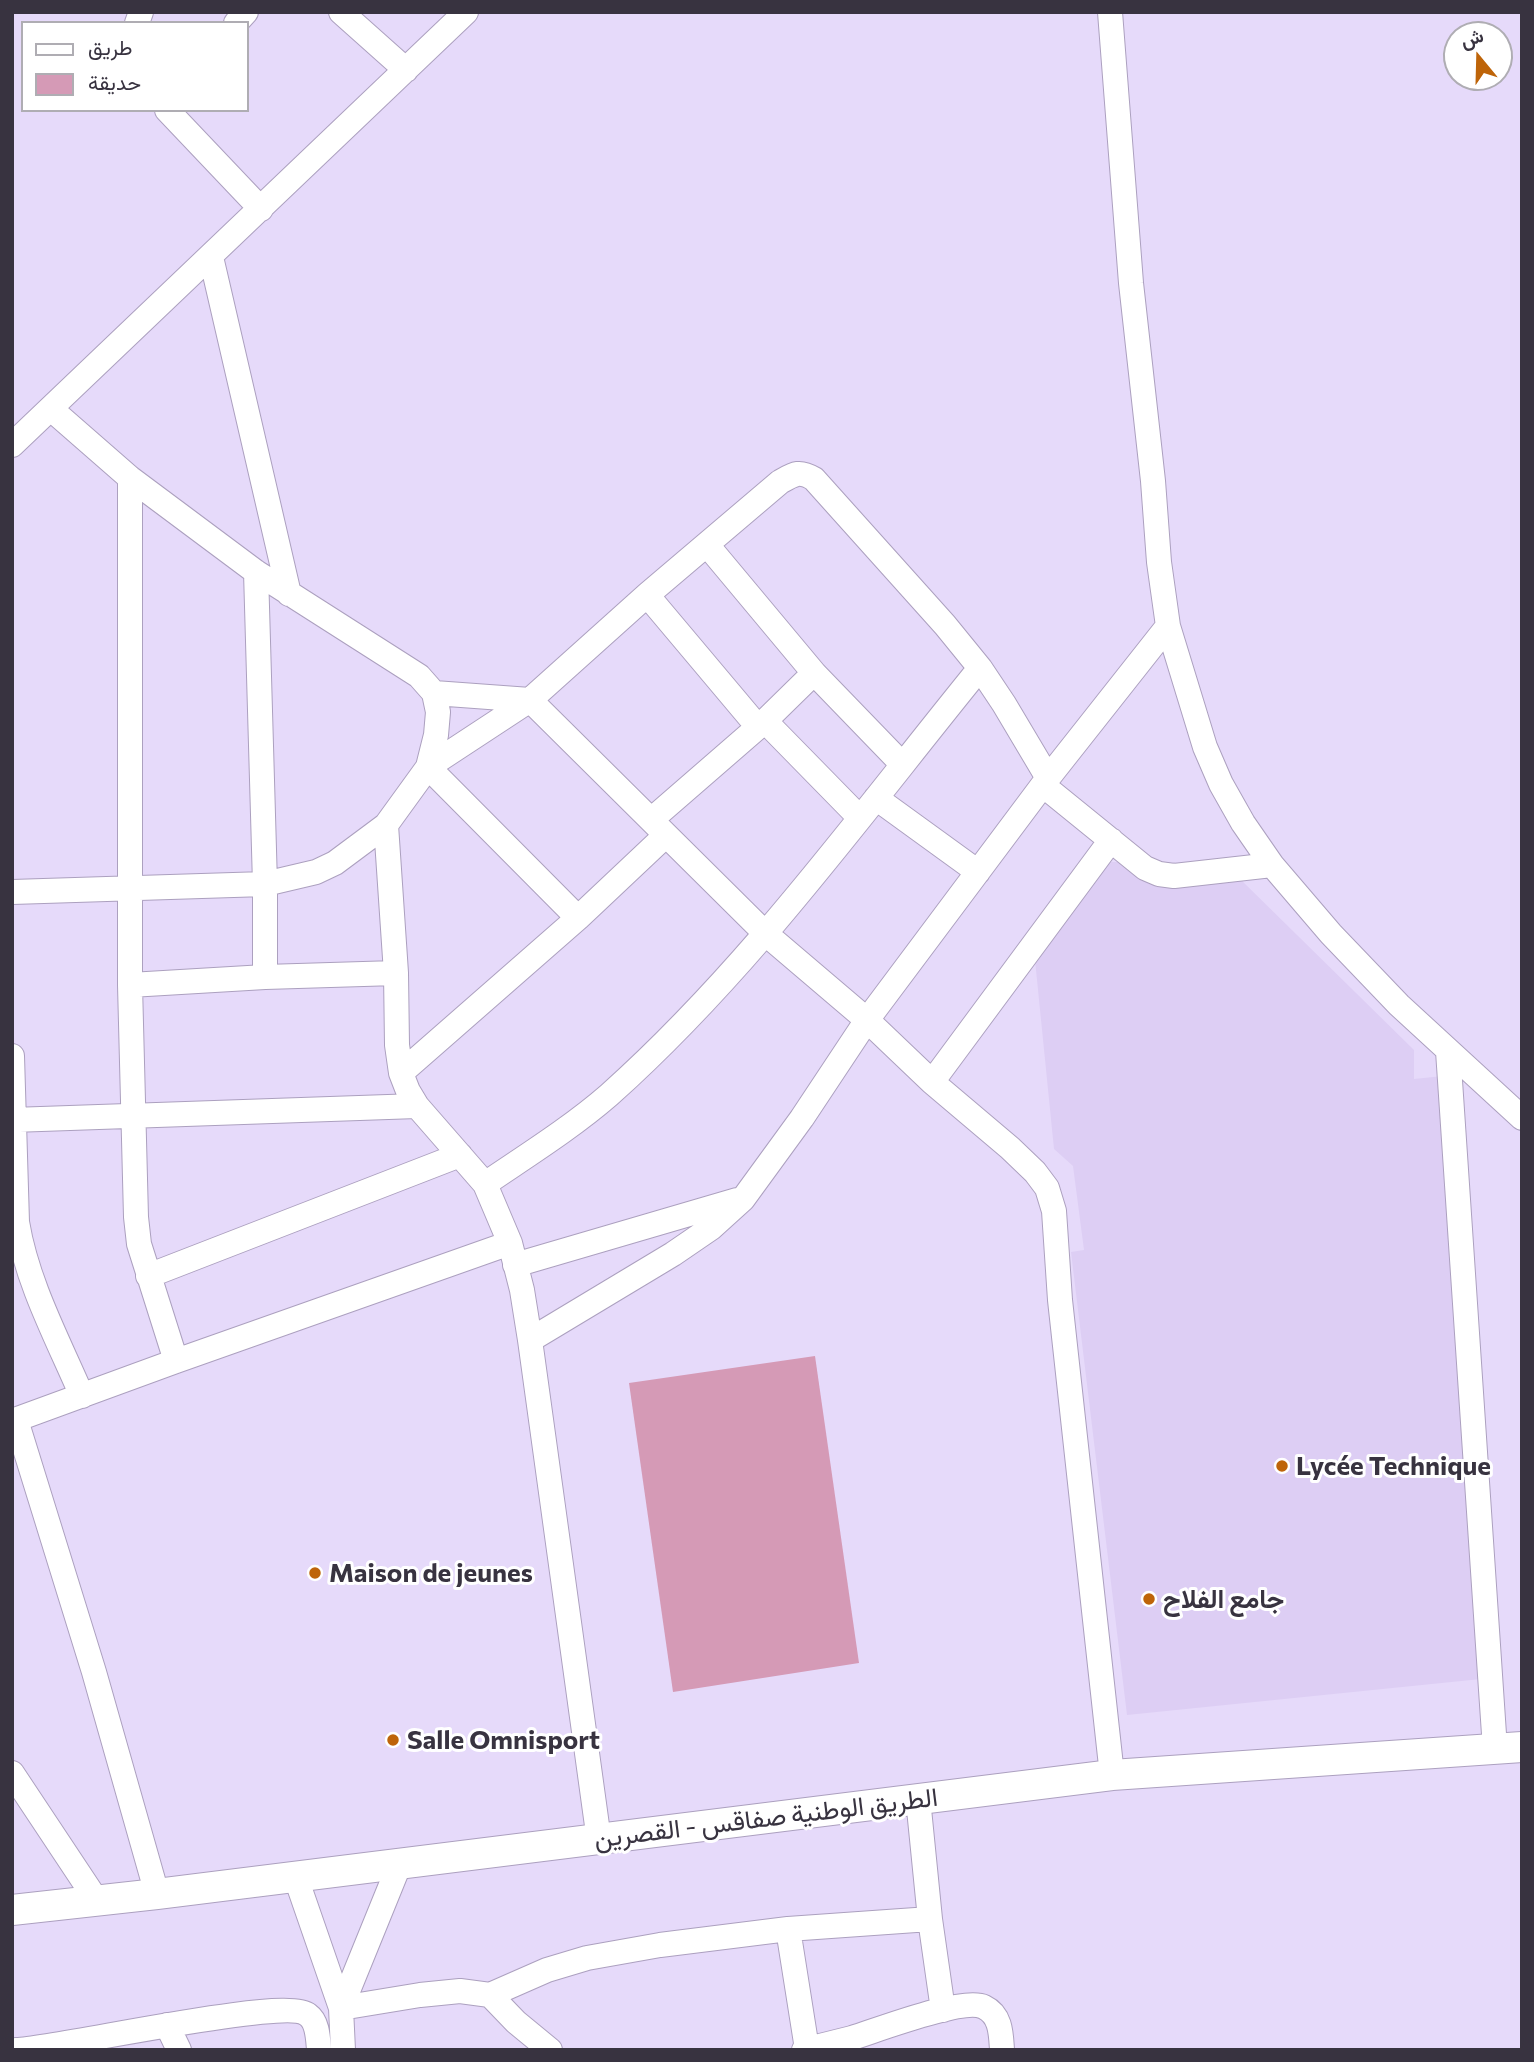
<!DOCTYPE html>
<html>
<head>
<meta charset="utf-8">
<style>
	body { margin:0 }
	#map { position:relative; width:1534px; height:2062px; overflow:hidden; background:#e6dafa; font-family:Commissioner,Vazirmatn,sans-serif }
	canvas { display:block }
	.frame { position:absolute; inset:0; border:14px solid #383340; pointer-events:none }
	.legend { position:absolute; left:21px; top:21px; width:228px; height:91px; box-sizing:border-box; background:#fff; border:2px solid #afadb3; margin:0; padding:9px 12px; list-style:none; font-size:21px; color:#383340 }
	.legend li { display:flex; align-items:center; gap:14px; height:35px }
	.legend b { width:35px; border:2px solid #afadb3 }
	.north { position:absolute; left:1443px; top:21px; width:70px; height:70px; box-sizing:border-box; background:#fff; border:2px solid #afadb3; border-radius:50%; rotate:341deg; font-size:19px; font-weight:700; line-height:28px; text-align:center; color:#383340 }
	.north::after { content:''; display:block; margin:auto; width:24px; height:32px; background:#be6409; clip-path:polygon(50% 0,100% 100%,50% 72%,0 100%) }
</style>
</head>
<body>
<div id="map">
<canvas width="1534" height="2062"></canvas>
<div class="frame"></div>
<ul class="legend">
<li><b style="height:9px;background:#fff"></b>طريق</li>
<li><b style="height:19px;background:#d59ab6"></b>حديقة</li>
</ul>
<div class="north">ش</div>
</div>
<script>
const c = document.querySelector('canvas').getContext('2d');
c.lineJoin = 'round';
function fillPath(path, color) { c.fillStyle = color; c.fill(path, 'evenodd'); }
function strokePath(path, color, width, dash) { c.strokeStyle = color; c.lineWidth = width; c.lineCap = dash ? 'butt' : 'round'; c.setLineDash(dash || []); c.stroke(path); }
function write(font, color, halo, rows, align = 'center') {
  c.font = font + ' Commissioner,Vazirmatn,sans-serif'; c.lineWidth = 6; c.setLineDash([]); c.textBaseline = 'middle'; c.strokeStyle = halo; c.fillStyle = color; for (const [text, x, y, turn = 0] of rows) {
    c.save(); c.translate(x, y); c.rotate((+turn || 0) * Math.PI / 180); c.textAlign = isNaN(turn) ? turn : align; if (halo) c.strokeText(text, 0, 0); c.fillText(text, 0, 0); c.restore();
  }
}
fillPath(new Path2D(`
	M1106,862H1122L1157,887L1237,876L1414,1050V1079L1443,1076L1481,1679L1127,1715L1071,1252L1084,1250L1073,1166L1054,1149L1035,960Z`), '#ddcef4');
fillPath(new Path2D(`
	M815,1356L859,1663L673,1692L629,1383Z`), '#d59ab6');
const minor = new Path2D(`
	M341,12L406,70
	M1110,12L1131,283L1153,481L1159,562L1168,626L1205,747L1221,784L1243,823L1272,865L1331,934L1399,1005L1522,1118
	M137,23L141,12
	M236,23L246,12
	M167,110L261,209
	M211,257L289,594
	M51,409L130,478L256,572L419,676L434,693L438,712L436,735L428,767L386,825L396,973L397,1045L401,1073L408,1091L417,1106L485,1184L510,1243L522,1290L530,1340L599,1840
	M12,445L466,12
	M130,478V985L136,1217L139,1244L176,1361
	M708,546L814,673L902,764
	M256,572L265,884V977
	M647,595L758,727
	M434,693L530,700L766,934L867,1020L932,1082L1010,1148L1035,1172L1047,1188L1054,1211L1060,1300L1112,1775
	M765,721L860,818
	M1044,786L1145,868L1159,874L1174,876L1272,865
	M876,798L978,872
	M651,820L765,721L814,673
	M12,892L265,884L316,872L335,863L386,825
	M578,918L428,767L530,700L647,595L780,482C794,474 799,470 814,479L945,625L980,668L1004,704L1048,778
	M130,985L265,977L396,973
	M1448,1051L1495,1749
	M12,1056L17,1222C27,1283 58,1340 82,1396
	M401,1073L578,918L665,836
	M932,1082L1111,840
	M12,1120L417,1106
	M485,1184C526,1156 571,1128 609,1095C750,969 861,814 980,668
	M515,1265L737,1200
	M148,1276L460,1155
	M530,1340L673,1254L711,1228L743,1199L802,1118L867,1020L1048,778L1168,626
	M16,1420L94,1672L157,1894
	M12,1421L176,1361L510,1243
	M12,1773L97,1901
	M918,1799L930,1919L943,2010
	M295,1875L341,2008L343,2050
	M788,1929L807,2049
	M490,1995L547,1970L587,1958L660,1945L788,1929L930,1919
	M341,2008L420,1995L460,1991L490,1995L516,2022L550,2050
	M341,2008L400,1863
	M167,2025L179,2050
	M16,2050C61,2048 285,1996 308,2015C318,2022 318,2039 319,2050
	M804,2050C820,2046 836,2042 852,2038C878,2030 963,1997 984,2007C1001,2015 1001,2034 1002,2050`);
const major = new Path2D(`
	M12,1910L157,1894L1112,1775L1522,1747`);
strokePath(minor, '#aca0bf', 26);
strokePath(major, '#aca0bf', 32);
strokePath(minor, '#fff', 24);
strokePath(major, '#fff', 30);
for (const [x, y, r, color] of [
	[1282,1466,7,"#be6409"],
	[315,1573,7,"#be6409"],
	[1149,1599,7,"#be6409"],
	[393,1740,7,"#be6409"]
]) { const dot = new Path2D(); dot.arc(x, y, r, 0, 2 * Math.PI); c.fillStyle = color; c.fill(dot); strokePath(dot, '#fff', 2.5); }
write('bold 26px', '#383340', '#fff', [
	["Lycée Technique",1296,1466],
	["Maison de jeunes",329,1573],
	["جامع الفلاح",1163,1599],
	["Salle Omnisport",407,1740]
], 'left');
write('26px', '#383340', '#fff', [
	["الطريق الوطنية صفاقس - القصرين",766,1818,-7]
]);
</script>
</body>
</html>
